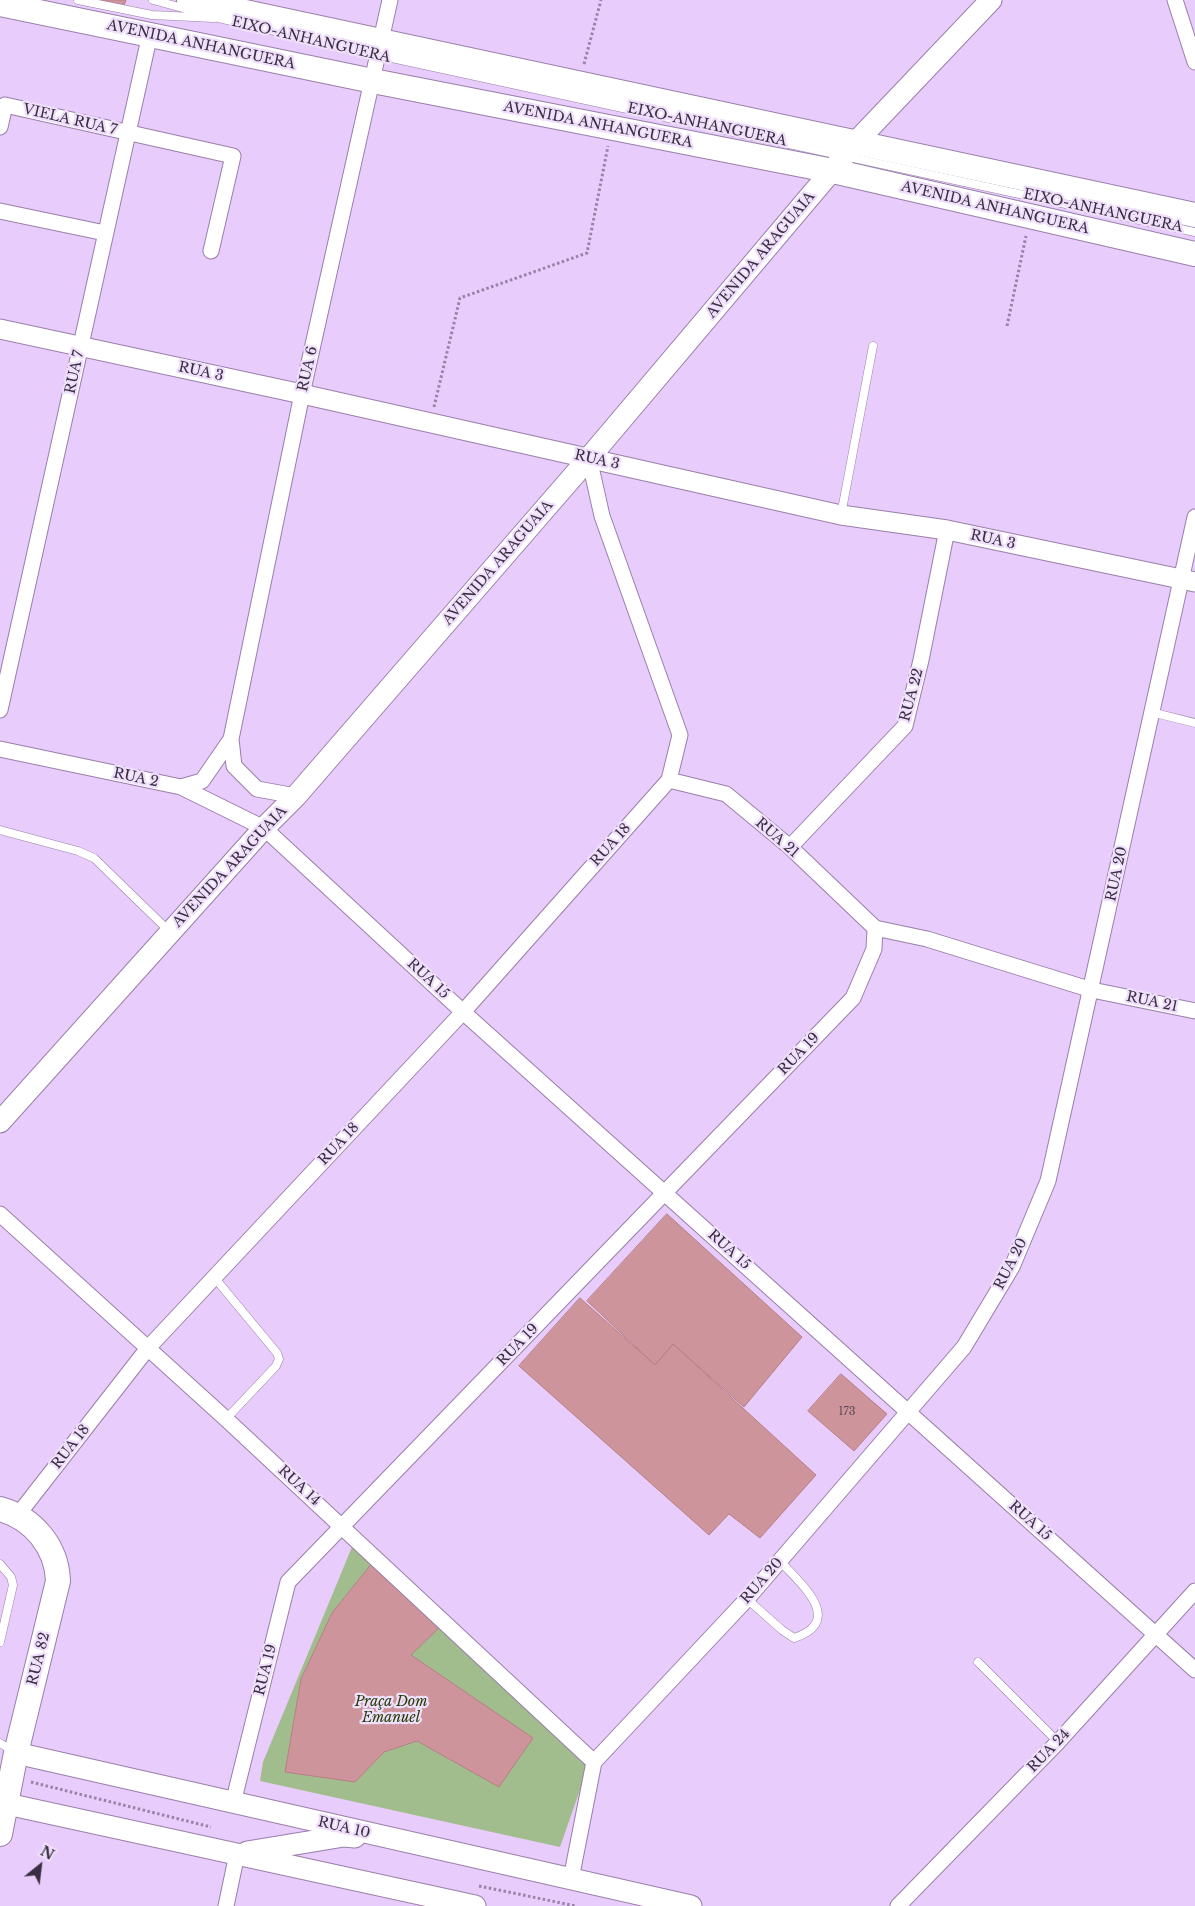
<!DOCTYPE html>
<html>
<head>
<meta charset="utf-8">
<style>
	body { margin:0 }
	#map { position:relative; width:1195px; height:1906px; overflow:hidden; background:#e8ccfb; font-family:"Libre Baskerville",serif }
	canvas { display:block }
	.north { position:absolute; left:15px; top:1841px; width:50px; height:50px; -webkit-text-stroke:4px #efdffb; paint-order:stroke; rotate:29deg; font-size:14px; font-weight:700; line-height:20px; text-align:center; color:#392e41 }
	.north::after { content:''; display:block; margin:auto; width:18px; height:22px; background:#392e41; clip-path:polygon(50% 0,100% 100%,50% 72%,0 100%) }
</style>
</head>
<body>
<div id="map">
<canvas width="1195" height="1906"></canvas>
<div class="north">N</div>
</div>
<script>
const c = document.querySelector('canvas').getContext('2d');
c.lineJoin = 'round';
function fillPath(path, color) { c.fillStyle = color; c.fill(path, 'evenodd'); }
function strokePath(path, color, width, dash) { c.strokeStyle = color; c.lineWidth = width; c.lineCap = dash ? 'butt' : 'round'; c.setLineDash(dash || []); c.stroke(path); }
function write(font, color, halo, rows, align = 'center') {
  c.font = font + ' "Libre Baskerville",serif'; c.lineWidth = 4.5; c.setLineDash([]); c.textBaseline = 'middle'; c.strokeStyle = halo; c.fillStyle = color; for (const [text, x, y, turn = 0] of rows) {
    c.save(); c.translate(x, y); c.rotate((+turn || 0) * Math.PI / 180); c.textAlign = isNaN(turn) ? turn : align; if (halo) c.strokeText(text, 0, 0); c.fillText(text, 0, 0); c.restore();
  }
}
fillPath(new Path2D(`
	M352,1547L586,1747L588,1767L560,1847L260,1781L263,1762Z`), '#a2bd8d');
const building = new Path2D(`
	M96,0H126L124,6Z
	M667,1214L802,1337L744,1407L673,1344L655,1365L587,1301Z
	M580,1298L655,1365L673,1344L816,1475L760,1538L729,1514L709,1535L519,1366Z
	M841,1374L887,1414L854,1451L808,1411Z
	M375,1560L442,1625L411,1655L533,1738L499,1787L417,1741L384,1752L355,1782L285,1772L301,1679L332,1613Z`);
fillPath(building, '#ce949b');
strokePath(building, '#b77f86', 1);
const service = new Path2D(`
	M78,0L152,15L214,18
	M153,0L190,10
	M210,16L378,55L1195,232
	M841,515L873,346
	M1151,712L1195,723
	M0,830L78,851L94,858L169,931
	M214,1277L277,1353L279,1359L276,1366L226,1419
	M0,1564L11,1577L13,1585L0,1642
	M747,1599L782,1630L794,1638C846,1621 800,1583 780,1561
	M978,1662L1058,1742
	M0,1743L14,1752`);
const minor = new Path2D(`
	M1175,0L1195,62
	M0,127L5,105L233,156L211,251
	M0,211L105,233
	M0,710L150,34
	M0,749L181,787L264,828L463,1012L1195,1670
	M669,780L726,794L790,847L875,928L927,939L1092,990L1195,1011
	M181,787L202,781L231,739
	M296,796L257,789L234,766L231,739L302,394L390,0
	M790,847L905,726L921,660L947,530
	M0,1214L226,1419L594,1762
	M17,1516L148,1348L463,1012L669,780L680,735L602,516L589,458
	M233,1803L288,1582L853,998L874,949L875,928
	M571,1879L594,1762L747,1599L964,1347L1012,1267L1048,1181L1195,517
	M226,1906L237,1854
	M898,1906L1058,1742L1195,1591`);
const tertiary = new Path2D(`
	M0,329L302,394L841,515L947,530L1195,582`);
const secondary = new Path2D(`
	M0,1122L264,828L296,796L589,458L856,142L991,0
	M16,1753L691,1906
	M7,1804L475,1906
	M247,1852L344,1836L355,1837`);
const primary = new Path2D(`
	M189,0L1195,215
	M0,4L373,81L833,171L1195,254
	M0,1509C33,1518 57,1547 58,1581L16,1753L0,1834`);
strokePath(service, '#997faa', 9);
strokePath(minor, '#997faa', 17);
strokePath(tertiary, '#997faa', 21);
strokePath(secondary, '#997faa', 23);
strokePath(primary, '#997faa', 26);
strokePath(new Path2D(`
	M584,64L601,0
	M1007,326L1026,236
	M434,407L460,298L587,253L608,146
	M31,1782L211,1827
	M479,1886L576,1906`), '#9783a5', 3, [2.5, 2.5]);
strokePath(service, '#fff', 8);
strokePath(minor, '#fff', 15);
strokePath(tertiary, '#fff', 19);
strokePath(secondary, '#fff', 21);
strokePath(primary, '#fff', 24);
write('11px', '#5e4858', null, [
	["173",847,1412]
]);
write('14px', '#392e41', '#efdffb', [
	["EIXO-ANHANGUERA",311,40,13],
	["AVENIDA ANHANGUERA",201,45,12],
	["VIELA RUA 7",70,120,13],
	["AVENIDA ANHANGUERA",598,125,11],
	["EIXO-ANHANGUERA",707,125,12],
	["AVENIDA ANHANGUERA",995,208,13],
	["EIXO-ANHANGUERA",1103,211,12],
	["AVENIDA ARAGUAIA",761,255,-50],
	["RUA 6",308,369,-77],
	["RUA 7",75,372,-78],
	["RUA 3",201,372,12],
	["RUA 3",597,460,13],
	["RUA 3",993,540,12],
	["AVENIDA ARAGUAIA",498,563,-49],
	["RUA 22",912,695,-75],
	["RUA 2",136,778,12],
	["RUA 21",777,838,41],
	["RUA 18",611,845,-48],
	["AVENIDA ARAGUAIA",230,867,-47],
	["RUA 20",1117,874,-78],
	["RUA 15",428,979,43],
	["RUA 21",1152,1002,12],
	["RUA 19",799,1054,-46],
	["RUA 18",339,1144,-47],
	["RUA 15",729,1250,42],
	["RUA 20",1011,1264,-63],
	["RUA 19",518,1345,-46],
	["RUA 18",71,1447,-52],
	["RUA 14",299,1486,43],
	["RUA 15",1030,1521,42],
	["RUA 20",762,1581,-49],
	["RUA 82",39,1659,-76],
	["RUA 19",266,1670,-76],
	["RUA 24",1049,1751,-46],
	["RUA 10",344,1828,13]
]);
write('italic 14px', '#223b02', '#efdffb', [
	["Praça Dom",391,1702],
	["Emanuel",391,1718]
]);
</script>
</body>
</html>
